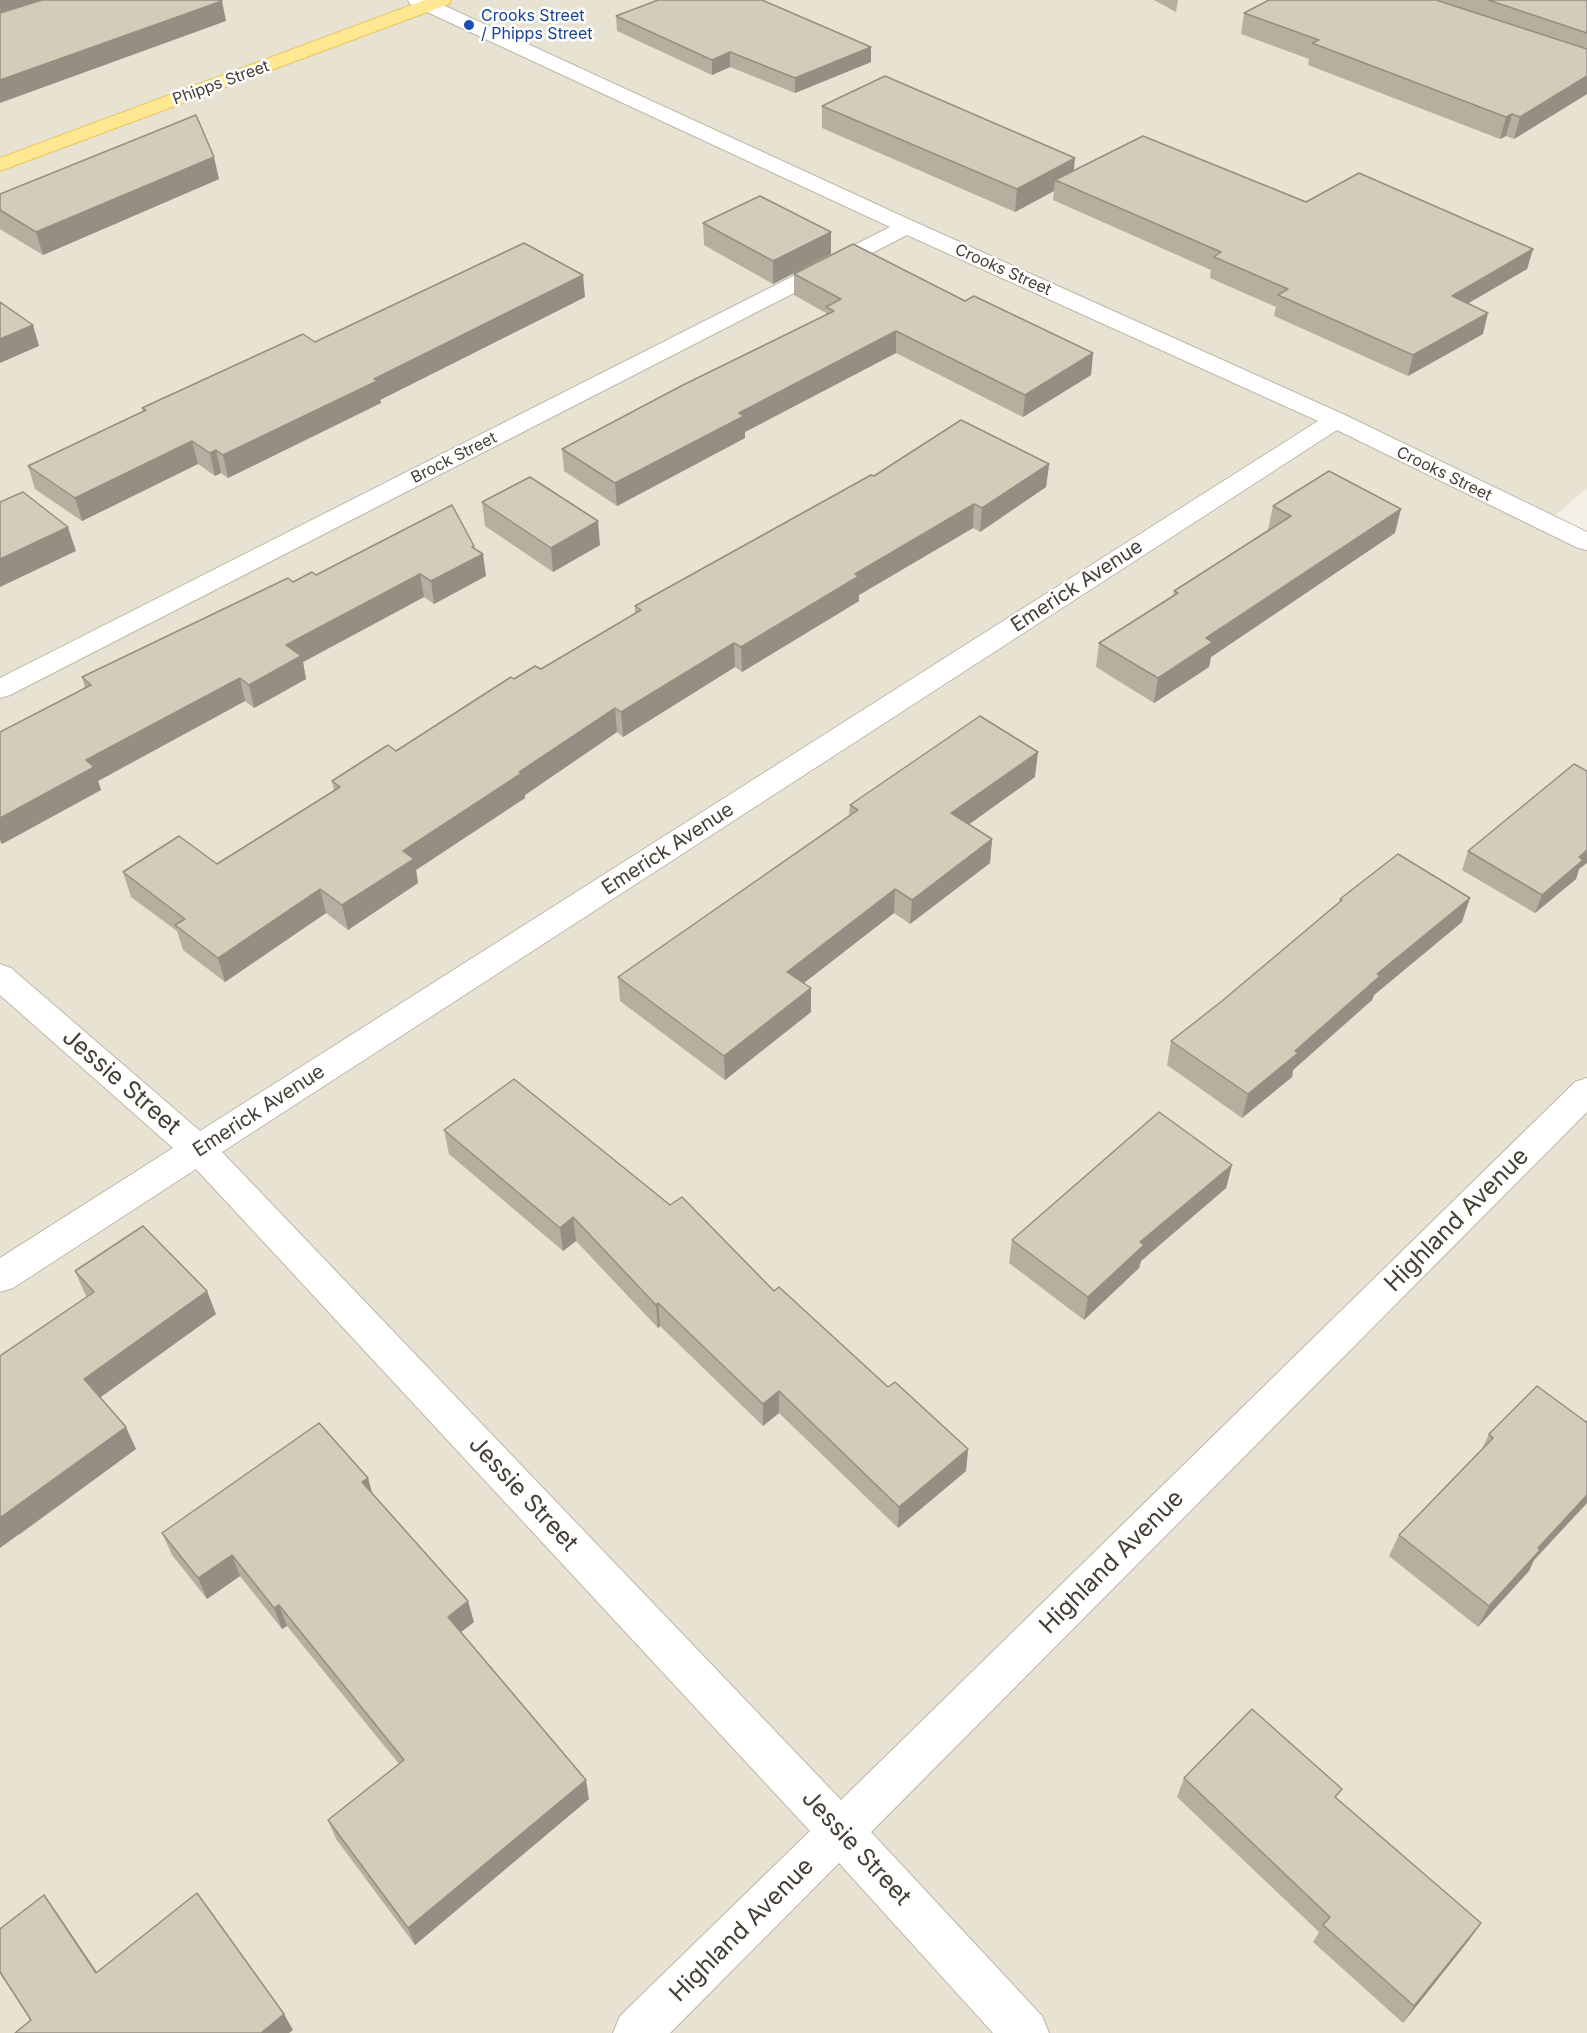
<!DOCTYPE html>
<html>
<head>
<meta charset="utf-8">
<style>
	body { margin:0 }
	canvas { display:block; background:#f3efe4 }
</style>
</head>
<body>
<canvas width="1587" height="2033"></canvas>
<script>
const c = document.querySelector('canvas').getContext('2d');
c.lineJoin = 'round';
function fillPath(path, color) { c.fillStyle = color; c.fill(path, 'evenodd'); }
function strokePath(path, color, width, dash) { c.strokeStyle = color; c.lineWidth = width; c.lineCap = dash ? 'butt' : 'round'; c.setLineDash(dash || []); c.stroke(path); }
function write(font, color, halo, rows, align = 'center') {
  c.font = font + ' Inter,sans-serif'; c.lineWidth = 5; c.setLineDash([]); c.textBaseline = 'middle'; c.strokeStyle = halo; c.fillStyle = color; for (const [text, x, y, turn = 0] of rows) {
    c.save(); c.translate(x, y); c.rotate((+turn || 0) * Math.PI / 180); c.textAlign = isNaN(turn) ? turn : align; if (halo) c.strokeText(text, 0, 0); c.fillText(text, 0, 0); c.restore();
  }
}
fillPath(new Path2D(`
	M0,0H420L433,7L452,0H1587V488L1547,522L1587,540V2033H0Z`), '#e7e2d2');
const minor = new Path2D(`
	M408,0H432L915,222L1345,415L1587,532V550L1578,548L1337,430L222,1152L841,1800L1575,1082L1587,1078V1112L871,1832L1042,2016L1049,2033H993L839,1863L670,2033H613L620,2016L810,1831L196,1169L13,1288L0,1292V1258L173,1148L0,995V964L11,968L200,1131L1318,421L907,235L10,695L0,698V678L890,227L410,4Z`);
const major = new Path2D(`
	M425,0H451L449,4L0,171V158Z`);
strokePath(minor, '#beb8a7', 2);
strokePath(major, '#e6c75f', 2);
fillPath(minor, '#fff');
fillPath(major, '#ffe891');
fillPath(new Path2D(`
	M1154,0H1178L1176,12Z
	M1269,0H1587V94L1514,139L1506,136L1500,139L1308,65L1309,59L1241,34L1244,13Z
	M616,16L871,47V62L795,93L730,67L712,75L617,31Z
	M822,106L1074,171L1306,202L1533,249L1527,269L1469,303L1483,334L1408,376L1274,316L1276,307L1210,278L1211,270L1053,200L1054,191L1015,212L822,128Z
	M219,179L43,255L0,229V194Z
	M703,223L831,232V254L773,284L704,245Z
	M794,274L965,301L1093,353L1091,375L1023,417L896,353L745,432V438L617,506L564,471L562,449L826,315V313L794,295Z
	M585,297L380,400L381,403L228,478L221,473L215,476L198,464L82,521L35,489L28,466L143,411L142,408L315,342Z
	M1049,464L1046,487L980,532L973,528L859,595V601L742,672L735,667L623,737L617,732L525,795V798L416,870L418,883L348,930L326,913L225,982L183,950L177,931L131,897L123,872L217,864L334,791L332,781L396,751L514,679L541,669L635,614V606L874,476Z
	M482,502L600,545L553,572L485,526Z
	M1273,506L1395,533L1211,657L1209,667L1154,703L1096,667L1099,643L1173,595L1174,591L1268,530Z
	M474,548L486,576L434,604L424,597L303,662L306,679L254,708L245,701L98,781L101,790L2,844L0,842V732L85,688L82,677L293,582L316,575Z
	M1035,777L969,824L992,839L990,863L910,924L894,913L804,983L811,988V1012L725,1080L620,1001L618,977L849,815L850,805Z
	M1468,851L1579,869L1576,879L1535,913L1462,870Z
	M1340,899L1462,922L1374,995L1372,1000L1293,1070L1292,1077L1242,1118L1167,1065L1171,1041L1222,1001L1339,903Z
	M444,1130L774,1291L888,1387L968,1449L966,1471L898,1528L779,1413L763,1426L660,1326L658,1328L576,1241L563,1251L449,1154Z
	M1232,1165L1226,1188L1141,1261L1139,1268L1084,1320L1009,1263L1012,1240Z
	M75,1271L216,1314L100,1397L136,1449L19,1535L87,1297L85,1294Z
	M1587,1421V1503L1534,1560L1529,1571L1478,1627L1389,1556L1399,1535L1482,1449L1489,1434L1586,1422Z
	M368,1478L372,1493L474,1622L461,1632L589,1799L415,1945L336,1839L328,1820L399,1764L287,1626L282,1629L240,1576L207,1599L172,1555L162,1533Z
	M1184,1778L1481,1923L1469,1940L1403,2023L1313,1942L1319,1932L1177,1797Z`), '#b6af9f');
fillPath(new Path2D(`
	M0,0H58L0,20Z
	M222,1L226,21L0,103V80Z
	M871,47V62L795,93V78Z
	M730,52V67L712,75V60Z
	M1587,76V94L1514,139L1520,117Z
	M1512,114L1506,136L1500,139L1506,117Z
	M214,157L219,179L43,255L36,232Z
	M1075,158L1073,180H1055L1054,191L1015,212L1017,189Z
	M831,232V254L773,284V261Z
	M1533,249L1527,269L1446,316L1452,296Z
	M583,275L585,297L380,400L381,403L228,478L223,455Z
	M1488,313L1483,334L1408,376L1413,355Z
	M33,325L39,346L0,363V339Z
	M896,331V353L745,432V438L617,506L615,483L739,413Z
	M1093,353L1091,375L1023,417L1025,395Z
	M192,441L198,464L82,521L75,498Z
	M216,450L221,473L215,476L210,453Z
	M1049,464L1046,487L980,532L982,508Z
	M974,504L973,528L859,595V601L742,672L741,647L855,574Z
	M1401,509L1395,533L1211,657L1209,667L1154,703L1158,678L1206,638Z
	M598,521L600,545L553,572L551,548Z
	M68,527L76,551L0,587V559Z
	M474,546L475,558L483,554L486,576L434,604L431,581Z
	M420,574L424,597L303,662L306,679L254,708L249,685L286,645Z
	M734,643L735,667L623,737L621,712Z
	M240,678L245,701L98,781L101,790L2,844L0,838V818L86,760Z
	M615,708L617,732L525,795V798L416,870L418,883L348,930L342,905L403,851L519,772Z
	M1038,752L1035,777L950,838L951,813Z
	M992,839L990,863L910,924L912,900Z
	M1587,850V863L1579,869L1576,879L1535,913L1542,895L1579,857Z
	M320,889L326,913L225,982L218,958Z
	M895,889L894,913L787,996V972Z
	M1470,898L1462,922L1374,995L1372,1000L1293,1070L1292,1077L1242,1118L1248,1094L1377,974Z
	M811,988V1012L725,1080L724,1056Z
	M1232,1165L1226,1188L1141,1261L1139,1268L1084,1320L1088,1297L1140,1242Z
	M573,1217L576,1241L563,1251L560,1228Z
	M207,1291L216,1314L94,1402L84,1379Z
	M658,1303L660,1326L658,1328L656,1305Z
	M779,1391V1413L763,1426V1404Z
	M126,1427L136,1449L0,1548V1518Z
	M968,1449L966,1471L898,1528L899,1507Z
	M368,1478L374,1500L362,1482Z
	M1587,1495V1503L1534,1560L1529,1571L1478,1627L1489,1606L1538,1548Z
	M232,1555L240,1576L207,1599L198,1578Z
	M468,1601L474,1622L453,1638L448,1617Z
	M279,1605L287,1626L282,1629L274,1608Z
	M586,1780L589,1799L415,1945L408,1928Z
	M44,1895L57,1913L109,1990L96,1973Z
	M1481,1923L1469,1940L1403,2023L1414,2006Z
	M284,2014L293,2030L289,2033H261Z`), '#948f82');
const building = new Path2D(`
	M42,0H220L222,1L0,80V13Z
	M658,0H762L871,47L795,78L730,52L712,60L616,16Z
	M1269,0H1436L1587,49V76L1520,117L1512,114L1506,117L1312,43L1319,40L1244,13Z
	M1488,0H1587V33Z
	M885,76L1075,158L1017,189L822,106Z
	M196,115L214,157L36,232L0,210V194Z
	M1143,136L1306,202L1359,173L1533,249L1452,296L1488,313L1413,355L1278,295L1288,289L1214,257L1221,252L1055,180Z
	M760,196L831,232L773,261L703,223Z
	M524,243L583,275L374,379L377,381L223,455L216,450L210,453L192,441L75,498L28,466L146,410L142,408L303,334L315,342Z
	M853,244L965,301L974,296L1093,353L1025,395L896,331L739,413L744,416L615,483L562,449L683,385L834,311L826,307L841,299L794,274Z
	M0,302L33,325L0,339Z
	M961,420L1049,464L982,508L974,504L855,574L859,576L741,647L734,643L621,712L615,708L519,772L522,773L403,851L414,859L342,905L320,889L218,958L175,925L185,919L123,872L179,836L217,864L340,787L332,781L388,745L396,751L511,677L514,679L535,666L541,669L641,610L635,606L871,475L874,476Z
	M1329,471L1401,509L1206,638L1213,642L1158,678L1099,643L1178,593L1174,591L1291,516L1273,506Z
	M530,477L598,521L551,548L482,502Z
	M23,492L68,527L0,559V502Z
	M452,505L474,546L472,547L483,554L431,581L420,574L286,645L301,656L249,685L240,678L86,760L94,767L0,818V732L91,685L82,677L288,578L293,582L312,572L316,575Z
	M980,716L1038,752L951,813L992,839L912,900L895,889L787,972L811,988L724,1056L618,977L858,810L850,805Z
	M1574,764L1587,771V850L1579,857L1583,860L1542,895L1468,851Z
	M1398,854L1470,898L1377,974L1380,976L1295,1051L1298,1053L1248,1094L1171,1041L1222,1001L1342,900L1340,899Z
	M514,1079L670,1205L682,1197L774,1291L779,1287L888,1387L895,1382L968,1449L899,1507L779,1391L763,1404L658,1303L656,1305L573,1217L560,1228L444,1130Z
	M1159,1112L1232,1165L1140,1242L1144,1245L1088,1297L1012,1240Z
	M143,1226L207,1291L84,1379L126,1427L0,1518V1356L94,1292L75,1271Z
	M1537,1386L1586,1422L1587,1421V1495L1538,1548L1540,1550L1489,1606L1399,1535L1493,1438L1489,1434Z
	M319,1423L368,1478L362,1482L468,1601L448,1617L586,1780L408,1928L328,1820L404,1760L279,1605L274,1608L232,1555L198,1578L162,1533Z
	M1252,1709L1342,1789L1335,1797L1481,1923L1414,2006L1323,1925L1330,1917L1184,1778Z
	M197,1893L284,2014L261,2033H15L31,2020L0,1972V1929L44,1895L96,1973Z`);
fillPath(building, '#d4ccb9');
strokePath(building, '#948f82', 1.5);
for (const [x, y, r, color] of [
	[469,25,6,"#1a4fb4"]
]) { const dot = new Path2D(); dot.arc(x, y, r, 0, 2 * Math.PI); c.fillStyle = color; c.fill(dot); strokePath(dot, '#fff', 2); }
write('16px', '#164399', '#fff', [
	["Crooks Street",481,16],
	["/ Phipps Street",481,34]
], 'left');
write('16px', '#453f34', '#fff', [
	["Phipps Street",221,83,-20],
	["Crooks Street",1003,270,24],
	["Brock Street",454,458,-27],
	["Crooks Street",1444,474,26]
]);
write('20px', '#453f34', '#fff', [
	["Emerick Avenue",1077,586,-33],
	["Emerick Avenue",668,849,-33],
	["Emerick Avenue",259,1111,-33]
]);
write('24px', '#453f34', '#fff', [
	["Jessie Street",121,1082,41],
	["Highland Avenue",1457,1220,-45],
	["Jessie Street",523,1494,47],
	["Highland Avenue",1112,1562,-45],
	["Jessie Street",856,1848,47],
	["Highland Avenue",742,1930,-45]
]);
</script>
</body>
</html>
